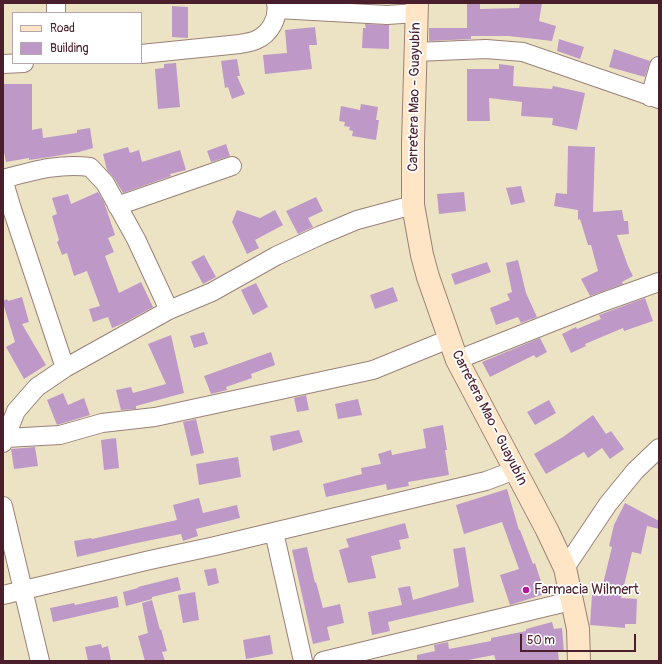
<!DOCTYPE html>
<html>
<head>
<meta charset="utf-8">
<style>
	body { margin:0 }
	#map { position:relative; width:662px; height:664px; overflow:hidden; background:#ece3c4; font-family:Pangolin,sans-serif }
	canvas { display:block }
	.frame { position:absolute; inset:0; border:4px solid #4a1f2b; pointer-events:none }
	.legend { position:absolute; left:12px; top:12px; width:130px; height:52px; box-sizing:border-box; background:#fff; border:1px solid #b7a5aa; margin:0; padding:5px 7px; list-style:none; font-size:12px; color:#4a1f2b }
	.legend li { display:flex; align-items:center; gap:8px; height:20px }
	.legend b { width:20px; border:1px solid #b7a5aa }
	.scale { position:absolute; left:520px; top:634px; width:116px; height:18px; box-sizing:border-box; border:2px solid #4a1f2b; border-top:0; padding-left:5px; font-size:12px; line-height:14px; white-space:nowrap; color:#4a1f2b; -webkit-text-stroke:3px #fff; paint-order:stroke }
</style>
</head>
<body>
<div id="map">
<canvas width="662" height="664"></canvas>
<div class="frame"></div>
<ul class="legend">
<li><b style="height:5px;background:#fde5c5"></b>Road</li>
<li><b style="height:11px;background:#be99c8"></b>Building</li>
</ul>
<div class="scale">50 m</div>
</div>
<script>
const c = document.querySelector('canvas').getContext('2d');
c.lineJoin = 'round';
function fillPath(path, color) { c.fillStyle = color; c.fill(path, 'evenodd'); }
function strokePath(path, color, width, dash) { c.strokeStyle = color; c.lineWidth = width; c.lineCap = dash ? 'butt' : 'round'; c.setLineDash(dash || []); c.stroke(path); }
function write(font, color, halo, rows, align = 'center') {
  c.font = font + ' Pangolin,sans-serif'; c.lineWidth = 3.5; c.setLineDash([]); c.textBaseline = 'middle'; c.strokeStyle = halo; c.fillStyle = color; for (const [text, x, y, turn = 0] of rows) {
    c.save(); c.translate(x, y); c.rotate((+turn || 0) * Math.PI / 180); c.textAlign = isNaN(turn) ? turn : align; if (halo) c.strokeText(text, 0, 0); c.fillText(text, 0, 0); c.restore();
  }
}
fillPath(new Path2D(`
	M467,3H480V9L519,8L520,3H542L539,21L556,26L552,41L509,36H471V39L429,41V28H467Z
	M172,6L188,7V38L172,37Z
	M365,24L389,25V49L362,48L363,28H366Z
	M315,27L317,45H309L312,69L265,74L263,55L287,53L285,30Z
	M559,39L584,47L580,59L557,51Z
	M614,49L650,61L645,77L609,67Z
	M237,59L240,76H237L245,94L232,99L228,87L225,88L221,61Z
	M176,63L180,107L158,109L155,69L164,68V64Z
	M499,64L514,66L513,86L552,89L553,86L585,93L577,130L552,125L553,118L521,116L522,102L489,98L490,121H467V69H499Z
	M3,84H32V130L42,128L43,138L77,133V130L90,128L93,148L79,152L50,157L29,160V158L6,162L3,147Z
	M361,104L378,107L376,120H379L376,140L352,136L353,131L349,130L350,127L344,126L345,122L339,121L341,106L360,110Z
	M226,144L230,156L211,162L207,151Z
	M568,146L595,147L593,212L622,210L624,221H628L629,234L617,235L628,266L633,276L622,282L623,284L590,296L581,279L598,271L591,245H588L580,219L578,220V210L554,206L556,193L567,194Z
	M128,147L130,153L139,150L142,162L180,150L186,170L170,174L171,176L123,193L114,178L107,170L103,154Z
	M521,186L525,202L511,205L506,188Z
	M98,192L104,202L115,235L108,238L114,252L105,256L119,293L141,282L153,307L124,323L112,328L108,317L93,322L89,309L100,306L87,271L74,276L67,253L62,255L57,242L59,240L52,216L57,214L52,198L68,194L71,204Z
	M464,192L466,211L439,214L437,194Z
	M316,197L323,211L308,218L313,227L298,234L286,211Z
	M237,210L260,218L275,210L283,225L255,240L259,248L247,254L232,222Z
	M204,255L216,277L203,284L191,262Z
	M518,260L526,293L537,317L521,323L518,317L496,325L490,308L510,300L507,294L512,292L506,263Z
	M487,262L491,272L455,285L451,274Z
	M256,283L268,307L253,315L241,290Z
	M393,287L398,301L375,309L370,295Z
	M22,297L29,322L22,324L46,365L24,379L6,347L15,342L3,303V301L7,299L8,301Z
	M645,298L653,321L624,331L623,328L585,344L586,346L571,353L562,334L576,327L577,329L601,319L599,315Z
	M204,332L208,344L194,348L190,336Z
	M171,335L184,393L136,406V409L121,410L116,390L131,387L133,393L166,384L148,344Z
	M540,338L547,352L536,358L534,355L490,377L482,362Z
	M271,352L275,365L251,374L252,378L226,387L227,390L211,394L204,376Z
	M63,393L68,405L84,398L90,415L57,425L47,400Z
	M306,395L309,410L297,412L294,398Z
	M358,399L362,415L338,419L335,404Z
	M549,400L556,413L535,425L527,412Z
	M593,415L606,434L611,431L624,449L610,459L602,448L588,458L584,452L546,474L534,454L563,437Z
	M196,419L204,453L191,456L183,422Z
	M443,425L447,450H445L449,475L408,482L409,486L387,490L386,484L326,497L323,484L362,474L361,468L381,464L378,454L391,450L392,455L426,448L423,429Z
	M299,430L303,442L273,451L270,436Z
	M116,438L119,468L104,470L101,440Z
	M35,447L38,466L14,469L11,449Z
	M238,457L241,477L199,485L196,464Z
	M507,489L519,530H520L533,564L535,563L545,594L510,605L500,575L519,569L502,522L464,534L456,505Z
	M199,498L203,513L237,505L240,518L196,529L198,536L183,541L181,534L132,544L77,557L74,541L91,538L92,539L177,520L173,505Z
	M625,503L659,521V529L647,526L641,554L632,552L621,598L637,599L636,624H625V628L590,625L592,595L600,596L612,547L609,546L614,525Z
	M405,523L409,538L399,540L401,549L371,556L376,578L348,583L339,550L349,547L346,539Z
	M307,547L315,583L316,582L323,608L340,604L344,623L327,627L330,640L313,644L292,550Z
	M465,547L474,602L388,622L390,631L372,635L368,612L402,605L398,588L410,586L413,600L458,587V586H459L453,549Z
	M216,568L219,583L208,586L204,570Z
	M178,577L181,590L152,597V599L126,606L123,592L138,588V587Z
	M195,592L199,620L183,623L178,595Z
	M117,596L119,607L53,622L50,608L74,603L75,605Z
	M152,600L160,630L161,629L167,651L162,652L165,661H145L138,636L148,633L142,603Z
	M552,622L554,629L562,628L564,652H558L559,661H496L494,655L463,661H417V655L435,651L434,645L448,642L449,649L491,641V638L526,631V629Z
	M270,635L273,654L246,659L243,640Z
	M101,644L102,648L108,646L111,661H88L85,647Z`), '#be99c8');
const street = new Path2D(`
	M56,3V13
	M277,9L387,15L417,13
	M416,52L486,49L523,52L659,99
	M141,54L240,44C245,43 252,42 256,40C270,34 279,18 276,3
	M3,64L24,63
	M650,97L659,66
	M3,179C33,171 59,163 90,167L105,183L136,239L169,310
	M3,179L12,209L65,368
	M117,206L232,166
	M457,360L603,302L659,282
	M3,432L6,438L60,435L102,423L155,417L373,370L449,339
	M3,443L16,411L37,387L65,368L169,310L212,292L276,256L321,235L357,220L413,205
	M3,506L40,661
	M274,532L303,661
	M565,568L608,504L635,471L659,448
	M3,595L150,560L215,546L486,481L515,470
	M323,661L571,601`);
const secondary = new Path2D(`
	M417,3L413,143V205L422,255L428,277L457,360L547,530L565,568L578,629L579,661`);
strokePath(street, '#9b8178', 20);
strokePath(secondary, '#9b8178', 24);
strokePath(street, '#fff', 18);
strokePath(secondary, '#fde5c5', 22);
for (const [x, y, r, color] of [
	[526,590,4,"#b5179e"]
]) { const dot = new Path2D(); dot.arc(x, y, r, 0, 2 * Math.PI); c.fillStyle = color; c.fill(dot); strokePath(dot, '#fff', 1.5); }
write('14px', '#4a1f2b', '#fff', [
	["Carretera Mao - Guayubín",415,97,-89],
	["Carretera Mao - Guayubín",489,418,63]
]);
write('14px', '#4a1f2b', '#fff', [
	["Farmacia Wilmert",534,590]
], 'left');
</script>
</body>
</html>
